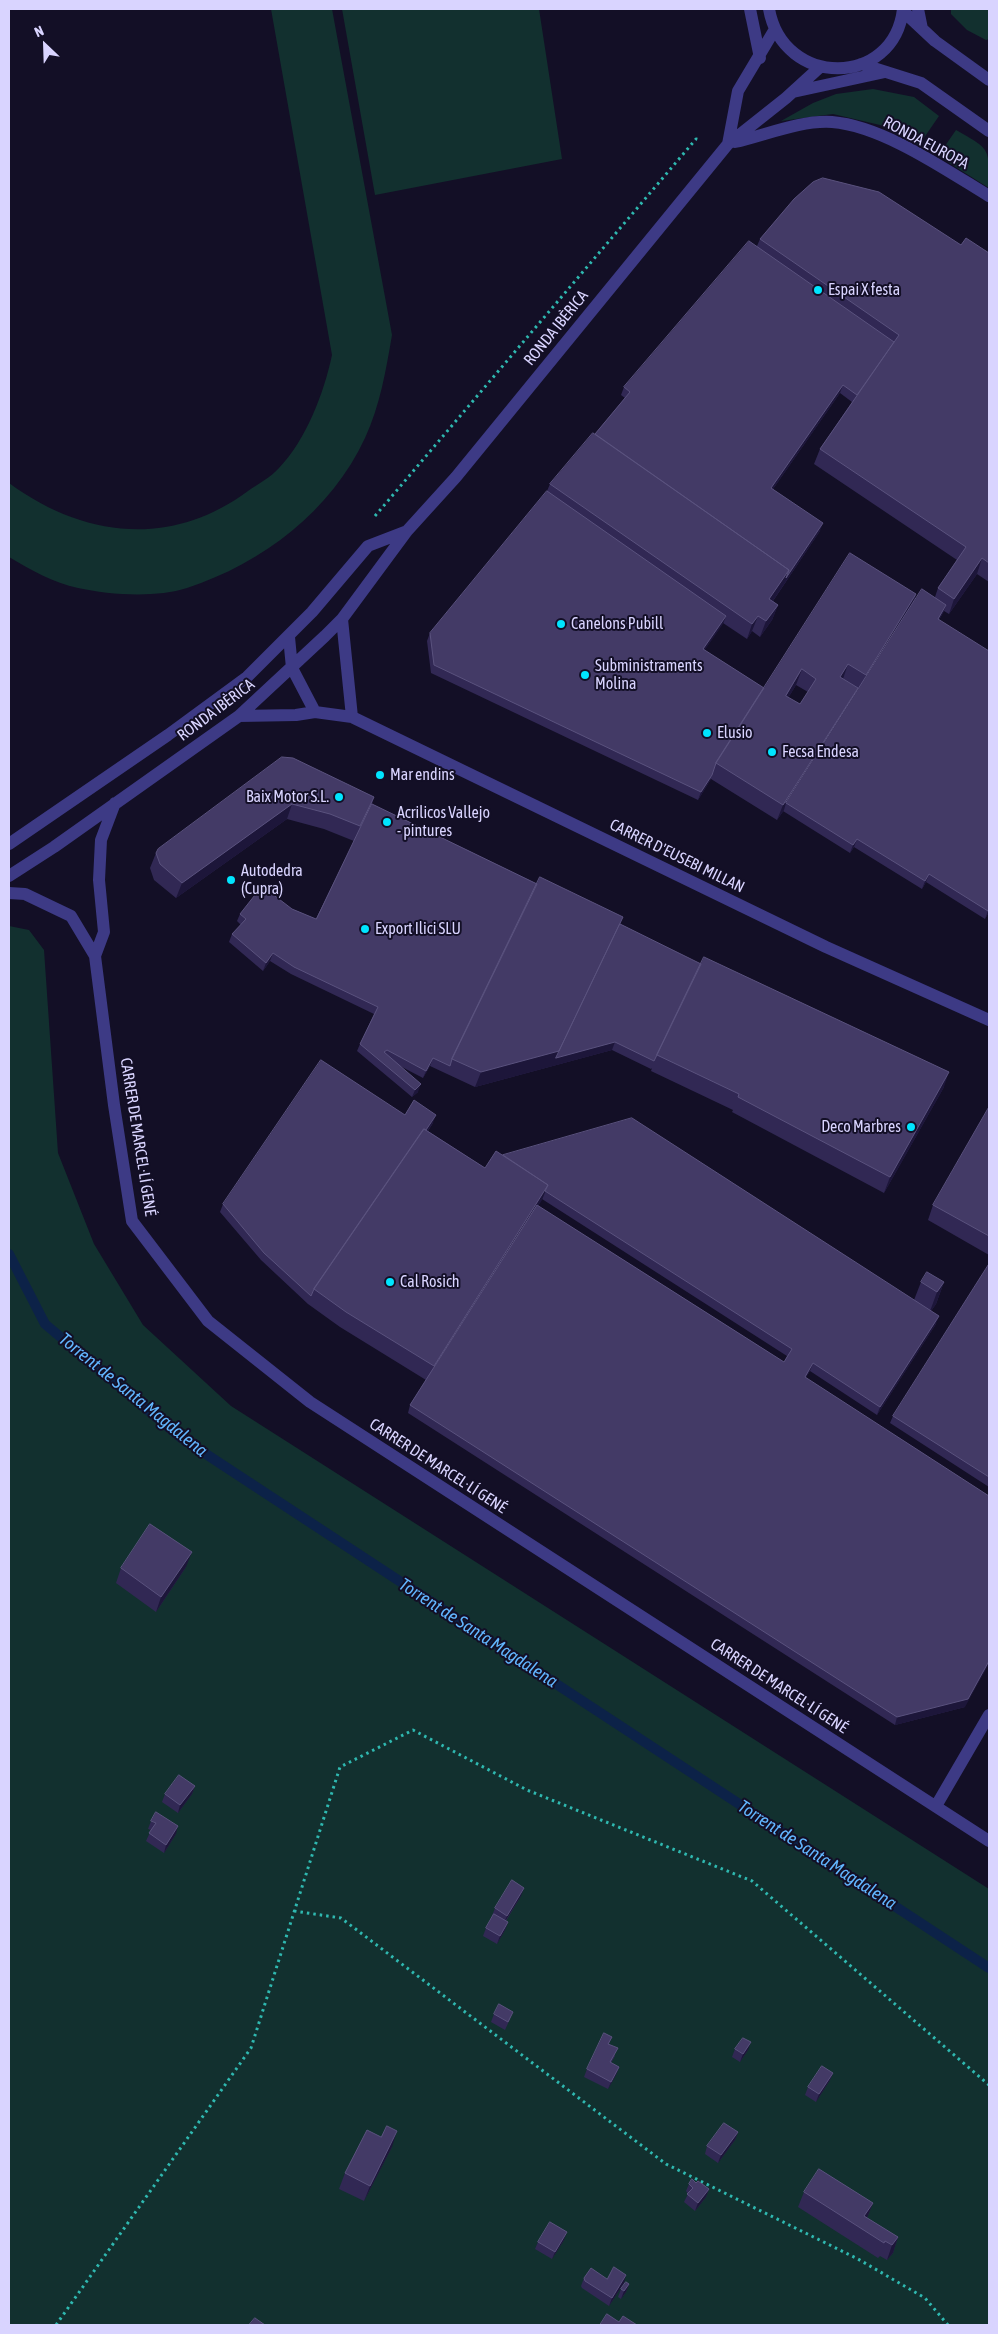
<!DOCTYPE html>
<html>
<head>
<meta charset="utf-8">
<style>
	body { margin:0 }
	#map { position:relative; width:998px; height:2334px; overflow:hidden; background:#130f26; font-family:"Asap Condensed",sans-serif }
	canvas { display:block }
	.frame { position:absolute; inset:0; border:10px solid #d9d4ff; pointer-events:none }
	.north { position:absolute; left:20px; top:20px; width:50px; height:50px; -webkit-text-stroke:4px #130f26; paint-order:stroke; rotate:336deg; font-size:14px; font-weight:700; line-height:20px; text-align:center; color:#d9d4ff }
	.north::after { content:''; display:block; margin:auto; width:18px; height:22px; background:#d9d4ff; clip-path:polygon(50% 0,100% 100%,50% 72%,0 100%) }
</style>
</head>
<body>
<div id="map">
<canvas width="998" height="2334"></canvas>
<div class="frame"></div>
<div class="north">N</div>
</div>
<script>
const c = document.querySelector('canvas').getContext('2d');
c.lineJoin = 'round';
function fillPath(path, color) { c.fillStyle = color; c.fill(path, 'evenodd'); }
function strokePath(path, color, width, dash) { c.strokeStyle = color; c.lineWidth = width; c.lineCap = dash ? 'butt' : 'round'; c.setLineDash(dash || []); c.stroke(path); }
function write(font, color, halo, rows, align = 'center') {
  c.font = font + ' "Asap Condensed",sans-serif'; c.lineWidth = 4; c.setLineDash([]); c.textBaseline = 'middle'; c.strokeStyle = halo; c.fillStyle = color; for (const [text, x, y, turn = 0] of rows) {
    c.save(); c.translate(x, y); c.rotate((+turn || 0) * Math.PI / 180); c.textAlign = isNaN(turn) ? turn : align; if (halo) c.strokeText(text, 0, 0); c.fillText(text, 0, 0); c.restore();
  }
}
fillPath(new Path2D(`
	M271,9H332L392,335C386,370 380,406 365,438C331,511 263,563 187,588C156,598 110,595 78,588C54,583 29,569 9,557V483C84,538 171,548 248,491C258,484 271,477 279,468C306,440 324,393 332,355Z
	M342,9H539L562,159L375,195Z
	M951,9H989V39L986,40L967,30L951,14Z
	M873,89L914,97L939,116L919,145L880,125L833,114L781,121L813,103L836,94Z
	M956,130C991,150 989,147 989,188L938,156Z
	M9,926L29,930L44,950L58,1153L94,1244L143,1325L231,1406L989,1889V2325H9Z`), '#12302f');
strokePath(new Path2D(`
	M9,1254L45,1324L180,1437L989,1968`), '#0c2248', 10);
strokePath(new Path2D(`
	M375,516L696,139L700,140
	M294,1911L341,1918L666,2164L858,2259L925,2298L948,2325
	M56,2325L251,2048L340,1767L413,1730L527,1790L752,1881L989,2085`), '#2fb8b0', 3, [2.5, 4]);
strokePath(new Path2D(`
	M750,9L760,58
	M769,9C783,88 894,88 903,9
	M918,9L922,29
	M903,11L935,41L989,80
	M861,64L921,83L989,131
	M793,92L885,72
	M735,142C766,135 800,120 832,122C883,126 946,170 989,196
	M728,144L738,91L775,29
	M342,619L352,717
	M289,637L292,668L315,712L352,717L826,947L989,1020
	M239,716L296,715L315,712
	M9,844L168,735L247,677L312,612L368,546L407,531
	M9,876L54,847L239,716L325,636L342,619L407,531L456,477L728,144L786,98L820,67
	M9,893L25,894L71,916L95,956L114,1105L132,1221L208,1321L310,1402L989,1841
	M95,956L104,932L99,880L101,840L115,803
	M936,1806L989,1715`), '#3d3a85', 12);
fillPath(new Path2D(`
	M760,239L961,245L989,253V582L977,574L949,614L944,611L939,620L989,912L985,919L926,882L922,889L854,847L850,853L783,811L784,810L777,820L711,779L698,800L431,673L427,641L430,633L547,491L550,484L595,434L625,398L621,395L624,387L757,246ZM840,393L852,402L820,449L814,464L957,560L938,588L935,597L914,602L916,594L764,688L704,650L723,623L747,639L752,631L760,637L772,620L778,605L773,601L820,531L773,489ZM843,679L859,689L856,693ZM796,685L808,692L800,704L788,698Z
	M282,757L374,797L372,804L620,924L944,1087L884,1193L732,1112L733,1110L651,1071L652,1068L651,1069L612,1050L475,1087L430,1066L423,1078L400,1066L418,1092L412,1097L357,1051L360,1044L374,1014L291,974L270,961L263,971L229,942L232,934L241,925L237,921L240,914L292,909L316,919L354,841L324,829L287,819L176,898L154,880L150,868L156,853Z
	M989,1107V1255L928,1220L933,1205Z
	M405,1115L433,1123L428,1131L485,1168L503,1155L914,1300L921,1282H944L936,1304L931,1311L936,1324L877,1415L810,1371L806,1377L965,1707L895,1725L408,1413L410,1405L426,1380L340,1327L308,1304L261,1260L220,1212L223,1204ZM542,1199L787,1356L784,1362L538,1206Z
	M989,1264V1487L890,1423L893,1416Z
	M186,1567L156,1612L116,1583L121,1568Z
	M195,1786L192,1794L178,1813L162,1802L165,1794Z
	M151,1821L176,1834L164,1853L146,1841L151,1830L148,1829Z
	M521,1896L506,1921L508,1922L505,1930L497,1944L483,1936L486,1928L492,1916L495,1908Z
	M494,2014L510,2019L505,2030L491,2022Z
	M612,2037L609,2044L615,2056L611,2063L619,2067L616,2075L608,2089L584,2077L587,2069Z
	M735,2049L748,2050L740,2062L732,2057Z
	M833,2073L830,2080L816,2102L805,2095L808,2087Z
	M738,2132L735,2140L718,2163L705,2154L707,2146Z
	M381,2137L392,2147L364,2201L339,2189L345,2173Z
	M696,2183L709,2189L706,2197L695,2211L684,2202L688,2194L686,2191L689,2184Z
	M804,2192L873,2203L867,2218L898,2237L893,2253L887,2260L880,2256L878,2258L798,2207Z
	M564,2240L552,2259L535,2249L538,2242Z
	M584,2278L607,2279L624,2283L609,2306L582,2288L581,2286Z
	M629,2284L626,2292L621,2299L618,2297L621,2289Z`), '#312854');
fillPath(new Path2D(`
	M843,385L840,393L768,496L771,488Z
	M823,523L820,531L764,614L769,599L789,570Z
	M982,558L977,574L949,614L954,599Z
	M916,594L911,609L861,690L866,675Z
	M778,605L772,620L760,637L766,621Z
	M946,605L943,613L935,627L938,619Z
	M726,616L723,624L700,657L703,649Z
	M758,616L752,631L747,639L752,624Z
	M848,664L843,679L840,677Z
	M802,669L796,685L780,711L786,696Z
	M858,688L852,703L786,803L784,810L777,820L783,805Z
	M712,775L710,779H711L698,800L701,792Z
	M292,804L287,819L176,898L182,883Z
	M857,839L854,847L850,853L853,845Z
	M929,874L926,882L922,889L925,881Z
	M989,908V912L985,919L988,911Z
	M623,917L617,932L615,1042L612,1050L475,1087L481,1072Z
	M273,953L270,961L263,971L266,963Z
	M433,1058L430,1066L423,1078L426,1071Z
	M949,1072L944,1087L884,1193L890,1177Z
	M421,1084L418,1092L412,1097L415,1090Z
	M436,1115L433,1123L317,1291Z
	M548,1185L542,1200L428,1381L434,1366Z
	M944,1282L936,1304L929,1314L937,1292Z
	M939,1316L936,1324L877,1415L880,1407Z
	M813,1363L810,1371L802,1384L805,1377Z
	M192,1552L186,1567L156,1612L161,1597Z
	M989,1661V1664L965,1707L895,1725L897,1717Z
	M195,1786L192,1794L178,1813L180,1805Z
	M178,1826L176,1834L164,1853L166,1845Z
	M524,1888L521,1896L504,1923L507,1916Z
	M508,1922L505,1930L497,1944L500,1936Z
	M751,2042L748,2050L740,2062L743,2054Z
	M619,2067L616,2075L608,2089L611,2082Z
	M833,2073L830,2080L816,2102L819,2094Z
	M397,2131L392,2147L364,2201L370,2186Z
	M738,2132L735,2140L718,2163L721,2155Z
	M709,2189L706,2197L695,2211L698,2203Z
	M873,2203L867,2218L864,2216Z
	M567,2232L564,2240L552,2259L555,2252Z
	M898,2237L893,2253L887,2260L892,2245Z
	M626,2275L624,2283L609,2306L612,2298Z
	M629,2284L626,2292L621,2299L624,2291Z`), '#1d163a');
const building = new Path2D(`
	M823,178L879,192L961,245L966,238L989,253V563L982,558L954,599L938,588L966,547L820,449L899,335L760,239L794,199L813,182Z
	M749,241L894,342L857,395L843,385L771,488L823,523L786,578L789,570L595,434L630,392L624,387Z
	M593,433L789,570L769,599L778,605L766,621L758,616L752,624L550,484Z
	M547,491L726,616L703,649L764,688L716,763L712,775L701,792L434,665L430,633Z
	M850,553L916,594L866,675L848,664L840,677L858,688L783,805L716,763ZM802,669L816,679L800,704L786,696Z
	M922,589L946,605L938,619L989,651V908L988,911L929,874L925,881L857,839L853,845L786,803Z
	M282,757L293,758L374,797L360,826L330,814L292,804L182,883L160,864L156,853L158,849Z
	M372,804L537,884L452,1059L450,1066L433,1058L426,1071L387,1050L384,1052L421,1084L415,1090L360,1044L378,1007L294,967L273,953L266,963L232,934L246,919L240,914L262,886L292,909L316,919Z
	M540,877L623,917L559,1051L481,1072L452,1059Z
	M620,924L701,964L654,1061L615,1042L556,1058Z
	M704,957L949,1072L890,1177L738,1097L739,1094L657,1055Z
	M321,1060L405,1115L414,1100L436,1115L426,1130L424,1129L314,1289L311,1296L264,1253L223,1204Z
	M989,1107V1236L933,1205Z
	M632,1118L939,1316L880,1407L813,1363L805,1377L989,1496V1661L968,1699L897,1717L410,1405L537,1205L784,1362L792,1349L545,1191L548,1185L503,1155Z
	M424,1129L485,1168L496,1151L548,1185L434,1366L346,1312L314,1289Z
	M989,1264V1477L893,1416Z
	M927,1272L944,1282L937,1292L921,1282Z
	M150,1524L192,1552L161,1597L121,1568Z
	M179,1775L195,1786L180,1805L165,1794Z
	M156,1812L178,1826L166,1845L149,1833L156,1823L151,1821Z
	M512,1880L524,1888L507,1916L495,1908Z
	M494,1914L508,1922L500,1936L486,1928Z
	M499,2004L513,2012L508,2022L494,2014Z
	M604,2033L612,2037L608,2044L618,2048L610,2062L619,2067L611,2082L587,2069Z
	M743,2038L751,2042L743,2054L735,2049Z
	M822,2066L833,2073L819,2094L808,2087Z
	M724,2123L738,2132L721,2155L707,2146Z
	M387,2126L397,2131L370,2186L345,2173L367,2130L381,2137Z
	M819,2169L873,2203L864,2216L898,2237L892,2245L885,2241L884,2243L804,2192Z
	M692,2179L696,2183L698,2181L709,2189L698,2203L687,2194L693,2188L689,2184Z
	M550,2222L567,2232L555,2252L538,2242Z
	M614,2267L626,2275L612,2298L585,2281L584,2278L591,2268L607,2279Z
	M626,2282L629,2284L624,2291L621,2289Z
	M607,2314L619,2322L623,2316L637,2325H600Z
	M255,2318L265,2325H249Z`);
fillPath(building, '#433a66');
strokePath(building, '#5a527e', 1);
for (const [x, y, r, color] of [
	[818,290,5,"#00e5ff"],
	[561,624,5,"#00e5ff"],
	[585,675,5,"#00e5ff"],
	[707,733,5,"#00e5ff"],
	[772,752,5,"#00e5ff"],
	[380,775,5,"#00e5ff"],
	[339,797,5,"#00e5ff"],
	[387,822,5,"#00e5ff"],
	[231,880,5,"#00e5ff"],
	[365,929,5,"#00e5ff"],
	[911,1127,5,"#00e5ff"],
	[390,1282,5,"#00e5ff"]
]) { const dot = new Path2D(); dot.arc(x, y, r, 0, 2 * Math.PI); c.fillStyle = color; c.fill(dot); strokePath(dot, '#130f26', 2); }
write('16px', '#d9d4ff', '#130f26', [
	["RONDA EUROPA",926,143,28],
	["RONDA IBÈRICA",556,328,-51],
	["RONDA IBÈRICA",216,710,-37],
	["CARRER D'EUSEBI MILLAN",677,856,26],
	["CARRER DE MARCEL·LÍ GENÉ",138,1137,81],
	["CARRER DE MARCEL·LÍ GENÉ",438,1466,33],
	["CARRER DE MARCEL·LÍ GENÉ",779,1686,33]
]);
write('16px', '#d9d4ff', '#130f26', [
	["Espai X festa",828,290],
	["Canelons Pubill",571,624],
	["Subministraments",595,666],
	["Molina",595,684],
	["Elusio",717,733],
	["Fecsa Endesa",782,752],
	["Mar endins",390,775],
	["Baix Motor S.L.",329,797,"right"],
	["Acrilicos Vallejo",397,813],
	["- pintures",397,831],
	["Autodedra",241,871],
	["(Cupra)",241,889],
	["Export Ilici SLU",375,929],
	["Deco Marbres",901,1127,"right"],
	["Cal Rosich",400,1282]
], 'left');
write('italic 18px', '#62b6ff', '#130f26', [
	["Torrent de Santa Magdalena",133,1395,39],
	["Torrent de Santa Magdalena",478,1633,33],
	["Torrent de Santa Magdalena",817,1855,33]
]);
</script>
</body>
</html>
